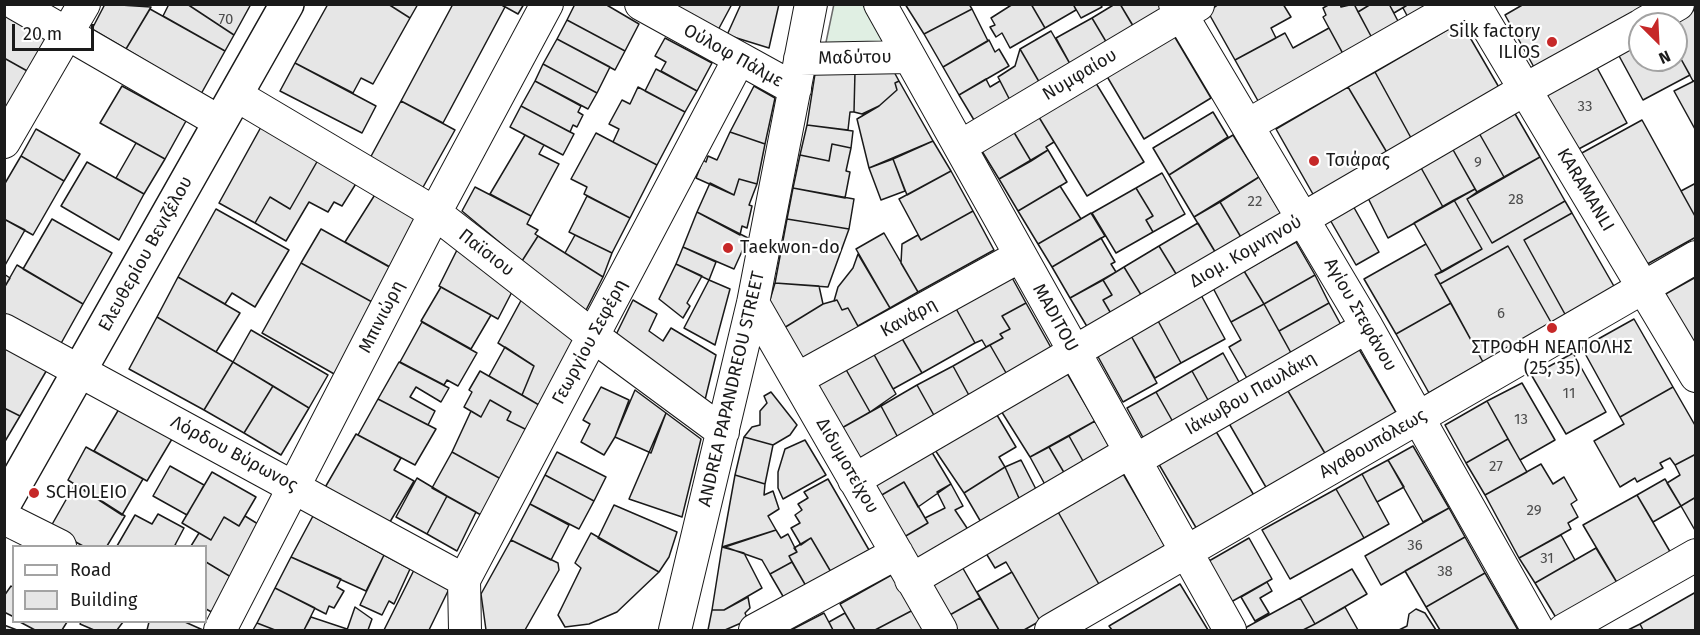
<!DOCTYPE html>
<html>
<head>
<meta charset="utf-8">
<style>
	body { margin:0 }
	#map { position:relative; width:1700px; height:635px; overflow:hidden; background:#fff; font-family:"Fira Sans",sans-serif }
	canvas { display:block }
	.frame { position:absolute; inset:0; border:6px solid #1a1a1a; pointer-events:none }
	.legend { position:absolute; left:12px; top:545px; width:195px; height:78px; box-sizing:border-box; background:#fff; border:2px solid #a3a3a3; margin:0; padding:8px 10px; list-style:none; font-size:18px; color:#1a1a1a }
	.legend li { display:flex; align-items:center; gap:12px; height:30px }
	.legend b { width:30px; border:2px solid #a3a3a3 }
	.north { position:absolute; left:1628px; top:12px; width:60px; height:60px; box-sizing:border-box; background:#fff; border:2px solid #a3a3a3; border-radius:50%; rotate:156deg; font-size:16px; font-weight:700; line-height:24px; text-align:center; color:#1a1a1a }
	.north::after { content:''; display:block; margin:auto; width:21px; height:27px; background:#c62828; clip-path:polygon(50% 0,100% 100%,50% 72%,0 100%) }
	.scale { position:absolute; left:12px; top:24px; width:82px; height:27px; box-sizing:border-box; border:3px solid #1a1a1a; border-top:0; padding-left:8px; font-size:18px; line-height:21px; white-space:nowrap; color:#1a1a1a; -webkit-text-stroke:4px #fff; paint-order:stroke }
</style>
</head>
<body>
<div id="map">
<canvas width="1700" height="635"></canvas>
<div class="frame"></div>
<ul class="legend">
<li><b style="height:8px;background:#fff"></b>Road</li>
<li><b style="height:16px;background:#e6e6e6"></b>Building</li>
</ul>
<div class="north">N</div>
<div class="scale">20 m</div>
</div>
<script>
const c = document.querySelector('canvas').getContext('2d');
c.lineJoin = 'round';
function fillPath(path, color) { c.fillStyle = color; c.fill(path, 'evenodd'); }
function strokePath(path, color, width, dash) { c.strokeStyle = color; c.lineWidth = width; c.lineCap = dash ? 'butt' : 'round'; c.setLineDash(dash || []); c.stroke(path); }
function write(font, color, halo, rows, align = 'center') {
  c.font = font + ' "Fira Sans",sans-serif'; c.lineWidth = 4.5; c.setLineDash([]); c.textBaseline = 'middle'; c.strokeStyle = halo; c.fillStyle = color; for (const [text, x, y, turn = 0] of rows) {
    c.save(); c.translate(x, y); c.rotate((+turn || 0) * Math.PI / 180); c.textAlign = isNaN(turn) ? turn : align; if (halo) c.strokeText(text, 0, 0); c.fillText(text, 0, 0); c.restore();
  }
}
const green = new Path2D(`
	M834,4L863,5L888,46L825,47Z`);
fillPath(green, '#e0efe3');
strokePath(green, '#6a6a6a', 1.5);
const building = new Path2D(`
	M105,4L151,7L126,49L92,29Z
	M169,4H187L234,35L225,51L163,16Z
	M187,4H251L234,35Z
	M328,4H388L410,18L373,84L361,78L353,93L295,63Z
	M388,4H418L410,18Z
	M453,4H500L505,7L443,123L401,101Z
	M500,4H524L518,14Z
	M575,4H605L639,24L625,51L567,20Z
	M672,4H732L717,32Z
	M741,4H779L769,48L727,35Z
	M905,4H969L972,9L924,34Z
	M1013,4H1031L1045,28L1010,48L1002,33L996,37L990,27L995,25L991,18Z
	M1031,4H1073L1076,10L1045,28Z
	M1073,4H1100L1102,7L1081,18Z
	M1115,4H1120L1138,34L1111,50L1092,18Z
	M1120,4H1165L1173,17L1136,31Z
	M1219,4H1283L1291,17L1271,28L1276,38L1235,60L1208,12Z
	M1330,4H1340L1341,7L1354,4L1372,38L1343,54L1323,17L1326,15L1323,8Z
	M1354,4H1371L1358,12Z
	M1371,4H1389L1399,23L1372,38L1358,12Z
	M1389,4H1409L1394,13Z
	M1409,4H1442L1411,23L1403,8Z
	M1524,4H1650L1535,69L1505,15Z
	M150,9L225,51L201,94L126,49Z
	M972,9L988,41L943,67L924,34Z
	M1696,9V80L1693,81L1676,50V24H1669Z
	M4,10L50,36L29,72L4,58Z
	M1092,18L1111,50L1074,71L1056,38Z
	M567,20L625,51L615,70L557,39Z
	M1461,22L1504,96L1416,147L1375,72Z
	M1329,28L1347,61L1262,108L1235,60L1285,33L1293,48Z
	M1170,29L1211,98L1144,139L1102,68Z
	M1051,31L1074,71L1045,92L1020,49Z
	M665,38L712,63L697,91L661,71L666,62L655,56Z
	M557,39L610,67L597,93L543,64Z
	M989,40L995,52L999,49L1009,66L959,95L943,67Z
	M1640,41V60H1676V50L1690,75L1643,100L1618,54Z
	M1020,49L1045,92L1015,110L998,77L1015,66Z
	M4,58L29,72L8,110L4,108Z
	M295,63L376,106L362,133L280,91Z
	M543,64L597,93L588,109L535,81Z
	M1595,64L1627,123L1575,151L1544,92Z
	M656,69L697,91L685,112L645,91Z
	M893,70L899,81L895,83L897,90L879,106L862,114L854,112L855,71Z
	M855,71L854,112H850L848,130L807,125L815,74Z
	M1375,72L1416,147L1392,161L1348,87Z
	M1091,75L1144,162L1087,196L1034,109Z
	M986,79L990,87L1000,81L1015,110L980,130L959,95Z
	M1696,80V131L1674,91Z
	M535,81L581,106L578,112L583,115L577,127L573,125L570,132L521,106Z
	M899,81L933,141L869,168L857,119L879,106L897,90L895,83Z
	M122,86L186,121L165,159L100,123Z
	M754,86L775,98L765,144L730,132Z
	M638,87L685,112L657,165L613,142L619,129L609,124L622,100L630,104Z
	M1348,87L1392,161L1318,203L1276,129Z
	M401,101L455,130L422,189L369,160Z
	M521,106L574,134L563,155L510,127Z
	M1034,109L1054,142L1046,147L1048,150L1031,161L1009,124Z
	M1213,112L1228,137L1169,175L1153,148Z
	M1514,112L1540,157L1504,177L1479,133Z
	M1642,120L1696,218V237L1642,267L1580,154Z
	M1009,124L1031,161L999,179L977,143Z
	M807,125L853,131L851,148L832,144L829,161L800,155Z
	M261,127L318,160L290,209L270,197L255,223L219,203Z
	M36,129L80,154L64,181L21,156Z
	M730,132L765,144L757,184L739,179L734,195L696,178L703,160L706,162L708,156L717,160Z
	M596,133L657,165L630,218L584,194L587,187L571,179Z
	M1479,133L1504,177L1477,192L1452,148Z
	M525,135L544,145L539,154L559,164L531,216L490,194Z
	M1233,135L1259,177L1194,217L1169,175Z
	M933,141L951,171L907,195L893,159Z
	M136,143L165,159L144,194L116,178Z
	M832,144L851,148L846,171L850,172L845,198L793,188L800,155L829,161Z
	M1452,148L1475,189L1443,207L1420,166Z
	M1048,150L1067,182L1018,211L999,179Z
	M21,156L64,181L33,235L4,219V185Z
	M1540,157L1565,201L1492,243L1467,199Z
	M893,159L905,191L881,200L869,168Z
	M318,160L357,182L342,206L334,202L328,212L309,202L286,241L255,223L270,197L290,209Z
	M87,162L144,194L119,240L61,206Z
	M1420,166L1443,207L1388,238L1367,196Z
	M951,171L973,211L921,240L899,199Z
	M1162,173L1185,214L1153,232L1146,220L1153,216L1136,188Z
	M1259,177L1285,220L1245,244L1220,202Z
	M739,179L757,184L749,205L752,206L747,228L742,226L740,235L697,212L710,183L734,195Z
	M1696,183V218L1681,191Z
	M1060,186L1081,219L1038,244L1018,211Z
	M475,187L531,216L527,224L538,230L535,234L538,236L522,261L462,211Z
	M793,188L854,199L849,229L787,219Z
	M1136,188L1153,216L1146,220L1153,232L1116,253L1092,213Z
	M1475,189L1477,192L1467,199L1492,243L1565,201L1572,213L1524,240L1566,316L1552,324L1508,246L1440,284L1435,275L1482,249L1454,200Z
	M376,193L419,217L390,267L345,242Z
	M587,196L630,218L612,253L569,232Z
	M1454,200L1482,249L1442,272L1414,223Z
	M1220,202L1245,244L1220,260L1194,217Z
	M1352,204L1379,252L1356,265L1329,218Z
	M216,209L289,250L255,307L232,293L225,304L178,277Z
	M973,211L994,250L918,292L901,263L902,244L918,235L921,240Z
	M697,212L748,238L734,269L683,247Z
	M1091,213L1105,236L1052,267L1038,244Z
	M1572,213L1615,288L1566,316L1524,240Z
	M4,219L25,230L4,267Z
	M52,219L112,253L83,304L23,269Z
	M787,219L849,229L828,287L775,283Z
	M1198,223L1220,260L1181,282L1159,246Z
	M321,229L402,274L383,308L301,263Z
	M884,233L918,292L890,308L856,249Z
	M575,235L612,253L603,277L565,253Z
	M538,236L603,277L584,314L522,261Z
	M1101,238L1115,262L1111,264L1116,272L1070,298L1052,267Z
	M461,242L514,288L498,319L439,286Z
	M1296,242L1315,275L1264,304L1244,271Z
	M1426,244L1442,272L1435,275L1451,303L1396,334L1364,279Z
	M1159,246L1181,282L1146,303L1124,267Z
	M1508,246L1552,324L1483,362L1440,284Z
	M683,247L716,262L709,280L676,264Z
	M858,254L890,308L858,326L848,308L842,310L837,300L834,301L838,287L853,268Z
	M301,263L383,308L343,379L262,333Z
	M676,264L702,276L687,303L690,306L683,318L659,299Z
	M17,265L83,304L59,347L4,315V288Z
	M1124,267L1146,303L1116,322L1103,300L1112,295L1103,280Z
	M1244,271L1264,304L1231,322L1213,288Z
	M4,274L10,278L4,288Z
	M1010,274L1026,303L1002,316L1010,329L1000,334L1003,338L986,347L982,340L975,343L954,305Z
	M1315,275L1329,303L1279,331L1264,304Z
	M178,277L240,313L216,352L157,317Z
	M1696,277V356L1662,296Z
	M709,280L730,289L715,345L684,328Z
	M1103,280L1112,295L1103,300L1116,322L1092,335L1070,298Z
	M775,283L819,286L823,304L779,331L767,310Z
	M441,287L491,315L471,349L421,321Z
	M524,295L574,340L539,405L522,395L534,366L498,343Z
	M1201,295L1225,339L1181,363L1157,319Z
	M633,300L657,314L649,331L663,341L671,328L716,355L704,404L611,345Z
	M837,300L842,310L848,308L860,330L798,364L779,331L823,304Z
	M1026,303L1054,353L1009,378L990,345L1003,338L1000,334L1010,329L1002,316Z
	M1329,303L1346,334L1296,362L1279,331Z
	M1451,303L1483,362L1429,393L1396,334Z
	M1264,304L1296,362L1252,387L1229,347L1241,340L1231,322Z
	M954,305L975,343L922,373L900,335Z
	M157,317L233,362L204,410L129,369Z
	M1157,319L1181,363L1155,378L1130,334Z
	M1634,319L1673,387L1620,417L1582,348Z
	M422,322L477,353L458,386L447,380L444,385L400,362Z
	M251,330L328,375L309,408L233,362Z
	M1130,334L1157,383L1123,402L1096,353Z
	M900,335L922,373L893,389L872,351Z
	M4,344L48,368L20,416L4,408Z
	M1356,344L1397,414L1326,455L1285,386Z
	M990,345L1009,378L971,399L953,366Z
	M505,347L534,366L522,395L489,376Z
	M872,351L896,394L870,412L844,366Z
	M1223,353L1244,391L1213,409L1192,371Z
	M1573,353L1606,412L1566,434L1532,376Z
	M233,362L273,386L244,433L204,410Z
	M399,362L449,388L441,402L416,387L410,397L435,411L428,425L378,399Z
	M844,366L870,412L840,429L814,383Z
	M953,366L971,399L936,419L917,385Z
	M1064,368L1095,421L1030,457L998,406Z
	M480,371L539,405L527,430L507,420L511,412L490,400L481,417L464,407L472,392L469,390Z
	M1192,371L1213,409L1177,429L1156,392Z
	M1522,383L1555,440L1520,460L1487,401Z
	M917,385L940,426L903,447L881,406Z
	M273,386L309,408L281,455L244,433Z
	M1285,386L1326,455L1267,489L1227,420Z
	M601,387L629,400L615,437L604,455L581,442L590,424L583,420Z
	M1673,387L1696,427V454L1675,465L1670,458L1660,463L1663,468L1637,482L1635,478L1620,487L1594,441L1624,424L1620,417Z
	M635,390L666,413L651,453L615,437Z
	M771,392L797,425L790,435L773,445L744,437L752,427L760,425V411L767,403L764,396Z
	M1156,392L1177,429L1147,445L1127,408Z
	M378,399L436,429L415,465L358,435Z
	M490,400L511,412L507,420L527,430L501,479L452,452L471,411L481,417Z
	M1487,401L1508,439L1466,463L1445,425Z
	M881,406L903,447L862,470L840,429Z
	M4,408L20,416L4,443Z
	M119,409L172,439L147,481L94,451Z
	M994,410L1016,447L999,457L1005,467L964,493L933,447Z
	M666,413L701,439L682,517L629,499Z
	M1095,421L1114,456L1088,470L1069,436Z
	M1214,428L1255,497L1198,531L1157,461Z
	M356,434L401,458L394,470L414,481L387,527L323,491Z
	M1069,436L1088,470L1069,481L1049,447Z
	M744,437L773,445L765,484L735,475Z
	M1508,439L1527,472L1485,495L1466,463Z
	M805,440L826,475L783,499L778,488V472L785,449Z
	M1413,446L1449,508L1423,522L1388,460Z
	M86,447L143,479L122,515L68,480Z
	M1049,447L1069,481L1049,492L1030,457Z
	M930,449L951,484L918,507L904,482L880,496L871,482Z
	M452,452L501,479L481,515L432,488Z
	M557,452L606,477L594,501L545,475Z
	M1696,454V497L1681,506L1667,483L1680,475L1675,465Z
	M1021,460L1040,497L1023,507L1005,467Z
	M1388,460L1404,487L1377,502L1362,474Z
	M1541,464L1553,484L1564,477L1577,500L1571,504L1578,517L1568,523L1571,529L1519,558L1485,495Z
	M1118,465L1166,548L1100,586L1053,503Z
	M170,466L204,485L187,515L153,496Z
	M1005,467L1023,507L985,529L964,493Z
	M212,472L256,497L239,526L224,517L211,540L182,523Z
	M1362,474L1389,524L1364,538L1336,489Z
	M545,475L594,501L579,529L530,504Z
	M735,475L765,484L764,495L773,491L779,509L768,516L776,530L722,547Z
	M417,478L447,496L427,534L396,517Z
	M828,479L869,550L831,572L811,538L801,545L791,528L800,523L795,515L802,510L798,504L808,498L804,492Z
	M1665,479L1681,506L1653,522L1637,495Z
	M904,482L928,523L904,537L880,496Z
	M75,484L125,516L107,546H83L50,528Z
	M951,484L963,506L955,510L973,537L920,565L904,537L928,523L925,518L945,508L937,492Z
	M1336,489L1364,538L1290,579L1262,530Z
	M1637,495L1672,555L1619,586L1583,525Z
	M447,496L476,512L457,551L427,534Z
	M1696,497V532L1681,506Z
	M1053,503L1100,586L1040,621L1006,562L995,568L981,545Z
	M530,504L569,525L551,560L511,540Z
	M614,505L677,532L669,557L659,572L598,538Z
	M1449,508L1465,537L1381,585L1365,556Z
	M158,514L184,528L175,545L177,546H117L135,515L152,524Z
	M245,516L266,529L236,580L206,562V546H191L199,533L211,540L224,517L239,526Z
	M313,516L384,555L366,591L291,557Z
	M776,530L781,538L788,534L797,552L789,556L792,562L770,574L762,560L725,547Z
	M591,533L659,572L617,612L589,624L565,627L558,615L581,568L575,563Z
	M1561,535L1575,560L1535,583L1519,558Z
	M1465,537L1485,573L1426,607L1405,571Z
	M811,538L831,572L806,586L789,556L797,552L794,548Z
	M1249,538L1272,579L1231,602L1209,561Z
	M511,540L558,563L559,570L525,630H486L481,594Z
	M722,547L744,553L762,588L724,610H712Z
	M1596,548L1619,586L1558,621L1535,583Z
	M384,555L410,569L394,604L389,601L382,615L360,605Z
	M291,557L341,579L337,587L344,591L334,608L329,606L326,614L275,588Z
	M957,558L980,598L948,616L925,577Z
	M206,562L236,580L217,615L206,609Z
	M792,562L806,586L784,598L770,574Z
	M1352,569L1367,594L1315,624L1300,598Z
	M414,570L449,589L429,630H384Z
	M1012,572L1040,621L1024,630H999L977,592Z
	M895,573L915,609L875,630H855L840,604Z
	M1485,573L1518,630H1440L1426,607Z
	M1267,582L1272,591L1260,598L1269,613L1255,621L1241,597Z
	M1180,584L1208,630H1112L1109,626Z
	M11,586L14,588V617L4,612V596Z
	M275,588L315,608L304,630H275L257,623Z
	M1696,592V630H1643L1640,624Z
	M748,597L750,608L745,613L748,620L725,630H708L712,610H724Z
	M980,598L999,630H956L948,616Z
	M1300,598L1315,624L1303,630H1247L1245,628Z
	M355,607L372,619L368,630H347Z
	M1345,607L1358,630H1303L1315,624Z
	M915,609L928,630H875Z
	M1416,609L1425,613L1436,630H1399L1407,626L1409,614Z
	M824,613L833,630H791Z
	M845,613L855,630H833L829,622Z
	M311,617L347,629V630H304Z
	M20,622H67L62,630H35Z
	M81,622H123L117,630H94L80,624Z
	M149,622H185L203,630H147Z
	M257,623L275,630H253Z
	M1640,624L1643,630H1628Z
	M4,625L17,630H4Z`);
fillPath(building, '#e6e6e6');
strokePath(building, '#1a1a1a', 1.5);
const minor = new Path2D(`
	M16,4L220,122
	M641,4L795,89
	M880,4L1230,630
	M1175,4L1367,327L1538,630
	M1474,4L1696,376
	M1643,24L1678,4
	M800,59L909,57
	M236,95L435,213L593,336L723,432
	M1248,125L1460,4
	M4,142L84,4
	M961,146L1198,5
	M753,303L941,630
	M4,330L464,580
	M797,379L1020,256
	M1134,461L1367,327
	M854,480L1524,90L1640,26
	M4,518L60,546
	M911,580L1130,452
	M220,630L435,213L547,4
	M465,630L464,580L739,59
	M675,630L753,303L811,4
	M755,630L897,553
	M1051,630L1696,257
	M1564,630L1696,555`);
const major = new Path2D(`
	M4,504L287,4`);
strokePath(minor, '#1a1a1a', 34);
strokePath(major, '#1a1a1a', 36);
strokePath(minor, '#fff', 32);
strokePath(major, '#fff', 33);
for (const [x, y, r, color] of [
	[1552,42,6,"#c62828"],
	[1314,161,6,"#c62828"],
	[728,248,6,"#c62828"],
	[1552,328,6,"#c62828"],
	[34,493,6,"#c62828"]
]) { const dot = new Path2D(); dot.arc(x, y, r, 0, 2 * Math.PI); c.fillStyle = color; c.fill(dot); strokePath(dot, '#fff', 2); }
write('15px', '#4d4d4d', null, [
	["70",226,20],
	["33",1585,107],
	["9",1478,163],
	["28",1516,200],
	["22",1255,202],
	["6",1501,314],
	["11",1569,394],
	["13",1521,420],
	["27",1496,467],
	["29",1534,511],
	["36",1415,546],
	["31",1547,559],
	["38",1445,572]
]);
write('18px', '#1a1a1a', '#fff', [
	["Silk factory",1540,32,"right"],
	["ILIOS",1540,53,"right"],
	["Τσιάρας",1326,161],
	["Taekwon-do",740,248],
	["ΣΤΡΟΦΗ ΝΕΑΠΟΛΗΣ",1552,348,"center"],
	["(25, 35)",1552,369,"center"],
	["SCHOLEIO",46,493]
], 'left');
write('18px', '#1a1a1a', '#fff', [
	["Ούλοφ Πάλμε",733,56,29],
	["Μαδύτου",855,58,-1],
	["Νυμφαίου",1080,75,-31],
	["KARAMANLI",1585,190,59],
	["Διομ. Κομνηνού",1246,252,-30],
	["Παϊσιου",486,253,38],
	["Ελευθερίου Βενιζέλου",146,254,-61],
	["Αγίου Στεφάνου",1360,315,60],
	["Μπινιώρη",382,317,-63],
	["Κανάρη",909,318,-29],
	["MADITOU",1055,318,61],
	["Γεωργίου Σεφέρη",590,342,-62],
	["ANDREA PAPANDREOU STREET",732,389,-77],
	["Ιάκωβου Παυλάκη",1251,394,-30],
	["Αγαθουπόλεως",1373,444,-30],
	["Λόρδου Βύρωνος",234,454,28],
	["Διδυμοτείχου",847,466,60]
]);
</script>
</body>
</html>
